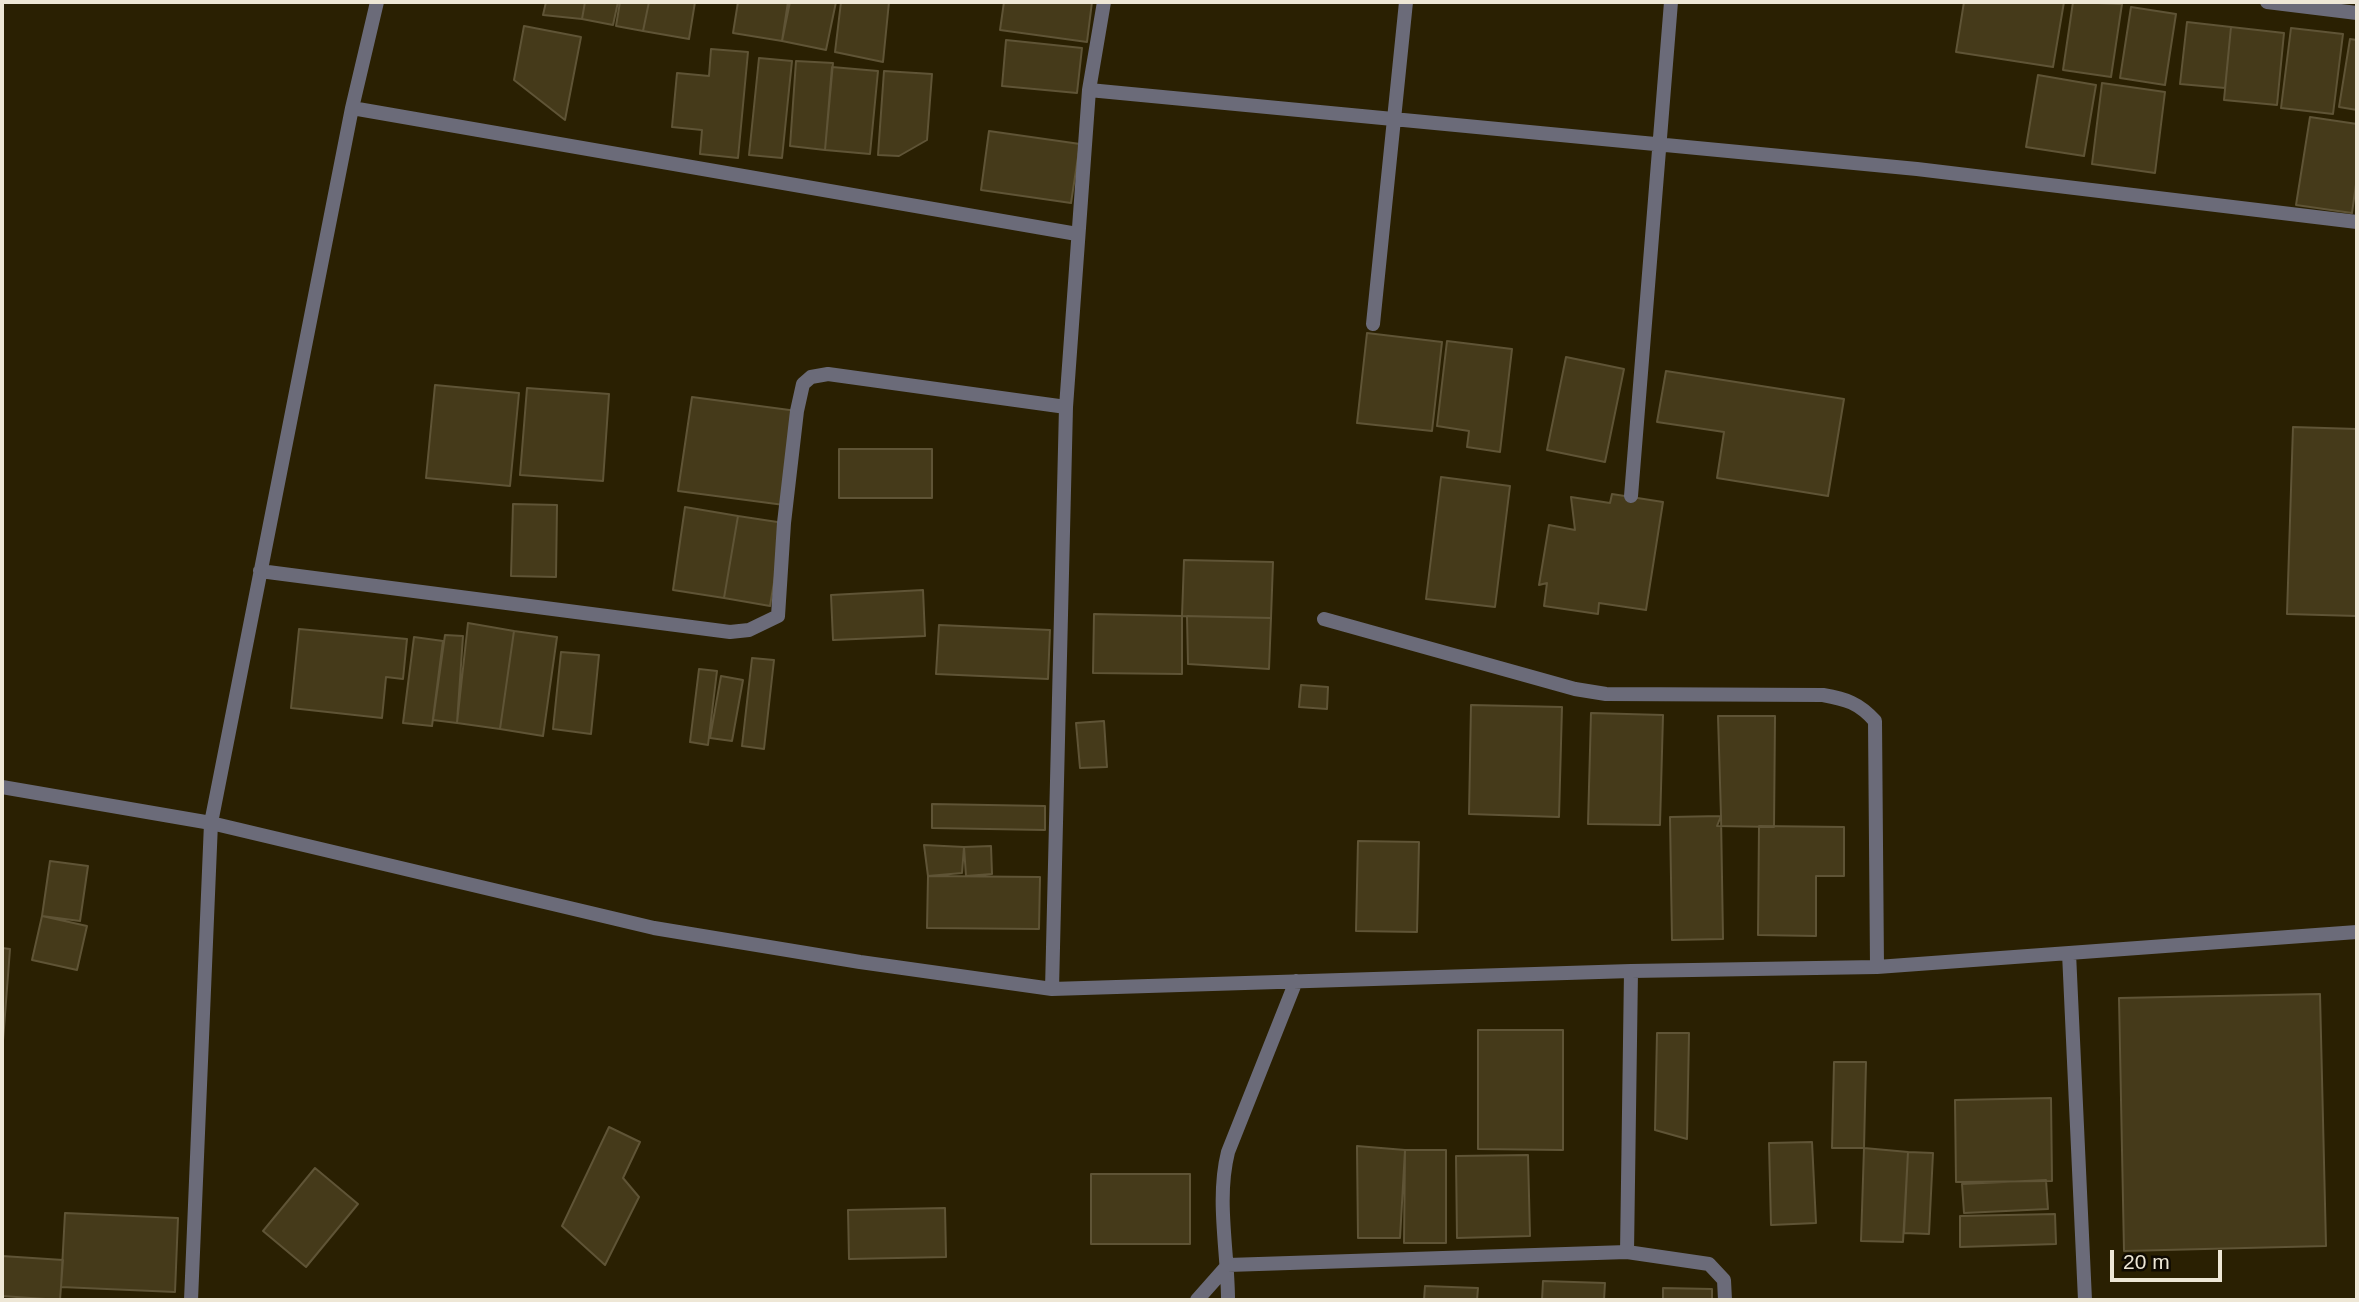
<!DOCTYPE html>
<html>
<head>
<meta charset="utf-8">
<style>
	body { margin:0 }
	#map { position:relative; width:2359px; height:1302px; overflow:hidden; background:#2a2002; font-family:Arial,sans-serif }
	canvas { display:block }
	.frame { position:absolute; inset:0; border:4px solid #eee7d6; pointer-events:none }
	.scale { position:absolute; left:2110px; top:1250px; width:112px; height:32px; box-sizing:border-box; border:4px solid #eee7d6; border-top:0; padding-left:9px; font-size:21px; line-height:24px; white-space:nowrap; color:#eee7d6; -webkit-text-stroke:5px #0f0a02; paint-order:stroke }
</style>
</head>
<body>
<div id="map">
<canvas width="2359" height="1302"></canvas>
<div class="frame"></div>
<div class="scale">20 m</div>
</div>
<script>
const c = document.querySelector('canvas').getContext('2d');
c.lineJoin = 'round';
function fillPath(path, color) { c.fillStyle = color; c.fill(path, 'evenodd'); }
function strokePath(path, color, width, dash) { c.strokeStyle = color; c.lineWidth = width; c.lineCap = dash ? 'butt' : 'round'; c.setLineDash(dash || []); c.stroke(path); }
const building = new Path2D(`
	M546,2H585L582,19L543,15Z
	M585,2H618L613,25L582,19Z
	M620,2H649L643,31L616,26Z
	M649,2H695L689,39L643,31Z
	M738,2H788L782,41L733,33Z
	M790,2H836L826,50L782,41Z
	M841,2H889L883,62L835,52Z
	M1004,2H1092L1087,42L1000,30Z
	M1964,2H2064L2053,67L1956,52Z
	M2073,2L2122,4L2111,77L2063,70Z
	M2131,7L2176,14L2165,85L2120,78Z
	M2187,22L2231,27L2225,88L2180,84Z
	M524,26L581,37L565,120L514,80Z
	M2231,27L2284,33L2277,105L2224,100Z
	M2291,28L2343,34L2333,114L2281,108Z
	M2350,39L2357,40V110L2339,107Z
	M1006,40L1082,48L1077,93L1002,86Z
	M711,49L748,52L738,158L700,154L702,130L672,127L677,73L709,76Z
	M759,58L792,61L782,158L749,155Z
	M796,61L833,63L825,150L790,146Z
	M832,67L878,71L870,154L825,150Z
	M884,71L932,74L927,140L899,156L878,155Z
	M2038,75L2096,85L2084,156L2026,147Z
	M2102,83L2165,92L2155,173L2092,164Z
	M2310,117L2357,124V177L2352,213L2296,205Z
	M989,131L1080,144L1071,203L981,190Z
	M1367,333L1442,342L1432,431L1357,423Z
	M1447,341L1512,349L1500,452L1467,447L1469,431L1437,426Z
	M1566,357L1624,369L1605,462L1547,450Z
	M1666,371L1844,399L1828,496L1717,478L1724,432L1657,422Z
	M435,385L519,393L510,486L426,478Z
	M527,388L609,394L603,481L520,475Z
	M692,397L797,411L784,505L678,491Z
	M2293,427L2357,429V616L2287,614Z
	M839,449H932V498H839Z
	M1441,477L1510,486L1495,607L1426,599Z
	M1612,494L1663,502L1646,610L1599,603L1598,614L1544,606L1547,583L1539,585L1549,525L1575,530L1571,497L1610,503Z
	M513,504L557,505L556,577L511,576Z
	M685,507L738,516L724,598L673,590Z
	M738,516L784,523L770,606L724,598Z
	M1184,560L1273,562L1271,618L1182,616Z
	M923,590L925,636L833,640L831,595Z
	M1094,614L1182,616V674L1093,673Z
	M1187,616L1271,618L1269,669L1188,664Z
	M468,623L514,631L500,729L457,723Z
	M939,625L1050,630L1048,679L936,674Z
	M299,629L407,639L403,679L386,677L382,718L291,708Z
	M514,631L557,637L543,736L500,729Z
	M445,635L463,636L457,723L433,720Z
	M414,637L443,641L432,726L403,723Z
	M561,652L599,655L591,734L553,729Z
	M752,658L774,660L764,749L742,746Z
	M699,669L717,671L708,745L690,742Z
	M721,676L743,680L732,741L710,738Z
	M1301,685L1328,687L1327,709L1299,707Z
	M1471,705L1562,707L1559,817L1469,814Z
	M1591,713L1663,715L1660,825L1588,824Z
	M1718,716H1775L1774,827L1717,826L1721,816Z
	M1104,721L1107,767L1080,768L1076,723Z
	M932,804L1045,806V830L932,828Z
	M1721,816L1723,939L1672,940L1670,817Z
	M1759,826L1844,827V876H1816V936L1758,935Z
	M1358,841L1419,842L1417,932L1356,931Z
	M924,845L964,847L962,873L928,876Z
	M991,846L992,874L966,876L964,847Z
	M50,861L88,866L80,921L42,916Z
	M928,876L1040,877L1039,929L927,928Z
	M42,916L87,926L77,970L32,960Z
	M2,948L10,949L2,1054Z
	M2320,994L2326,1246L2124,1251L2119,998Z
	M1478,1030H1563V1150L1478,1149Z
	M1657,1033H1689L1687,1139L1655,1130Z
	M1834,1062H1866L1864,1148H1832Z
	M2051,1098L2052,1181L1956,1182L1955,1100Z
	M609,1127L640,1142L623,1178L639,1197L605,1265L562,1226Z
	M1812,1142L1816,1223L1771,1225L1769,1143Z
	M1357,1146L1405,1150L1400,1238H1358Z
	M1864,1148L1908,1152L1903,1242L1861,1241Z
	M1405,1150H1446V1243H1404Z
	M1908,1152L1933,1153L1929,1234L1904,1233Z
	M1528,1155L1530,1236L1457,1238L1456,1156Z
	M315,1168L358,1204L306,1267L263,1231Z
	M1091,1174H1190V1244H1091Z
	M2046,1180L2048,1209L1964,1213L1962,1184Z
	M945,1208L946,1257L849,1259L848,1210Z
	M65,1213L178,1218L175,1292L61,1287Z
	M2055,1214L2056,1244L1960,1247V1216Z
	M2,1256L63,1260L60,1300L2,1296Z
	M1543,1281L1605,1283L1604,1300H1542Z
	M1425,1286L1478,1288L1477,1300H1424Z
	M1663,1288L1712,1289V1300H1663Z`);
fillPath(building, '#453a1a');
strokePath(building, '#5f5436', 2);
strokePath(new Path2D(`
	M377,2L352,108L1077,234
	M2267,2L2357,13
	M1089,90L1917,169L2357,222
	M1373,324L1406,2
	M1631,496L1671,2
	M260,571L730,632L749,630L778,616L784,523L797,411L803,384L811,377L828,374L1066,407
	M1324,619L1575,689L1606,694L1823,695C1846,699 1859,703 1875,721L1877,967
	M2,787L211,823L654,928L860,962L1052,989L1631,971L1877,967L2357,932
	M2069,953L2085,1300
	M1052,989L1066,407L1089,90L1104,2
	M1627,1252L1631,971
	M191,1300L211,823L352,108
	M1197,1300L1228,1265L1627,1252L1709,1264L1724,1280L1725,1300
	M1228,1300C1228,1251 1216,1200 1228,1152L1296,981`), '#6b6b79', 14);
</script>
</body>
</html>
